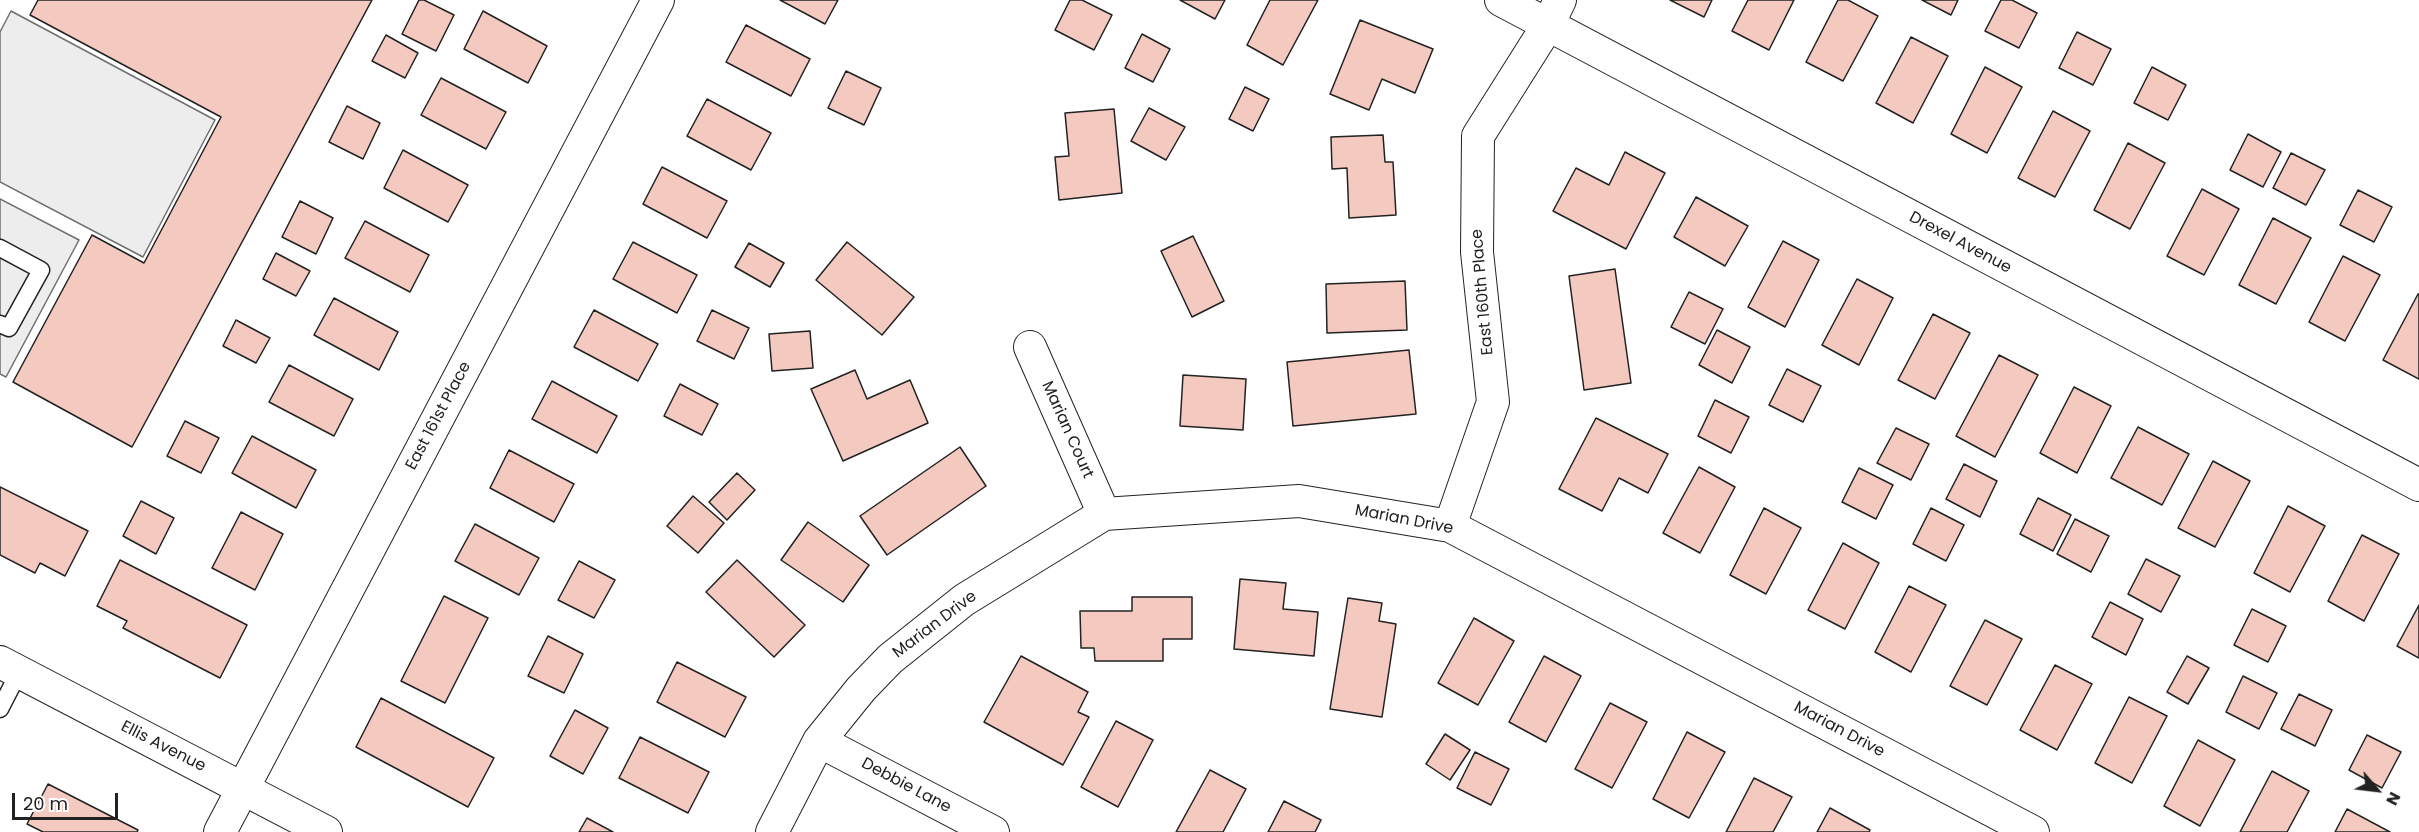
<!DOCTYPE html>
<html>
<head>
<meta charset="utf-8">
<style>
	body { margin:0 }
	#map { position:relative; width:2419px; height:832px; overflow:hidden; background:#fff; font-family:Poppins,sans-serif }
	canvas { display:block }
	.north { position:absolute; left:2347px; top:760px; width:60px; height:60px; -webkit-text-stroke:4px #fff; paint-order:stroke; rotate:118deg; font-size:16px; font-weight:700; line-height:24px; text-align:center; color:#222 }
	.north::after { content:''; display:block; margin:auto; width:21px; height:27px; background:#222; clip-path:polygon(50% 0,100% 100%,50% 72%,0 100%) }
	.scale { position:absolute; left:12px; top:793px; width:106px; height:27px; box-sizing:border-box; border:3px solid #222; border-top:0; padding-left:8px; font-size:18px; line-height:21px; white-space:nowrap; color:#222; -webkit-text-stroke:4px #fff; paint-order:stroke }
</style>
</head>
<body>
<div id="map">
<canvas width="2419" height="832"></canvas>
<div class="north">N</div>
<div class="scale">20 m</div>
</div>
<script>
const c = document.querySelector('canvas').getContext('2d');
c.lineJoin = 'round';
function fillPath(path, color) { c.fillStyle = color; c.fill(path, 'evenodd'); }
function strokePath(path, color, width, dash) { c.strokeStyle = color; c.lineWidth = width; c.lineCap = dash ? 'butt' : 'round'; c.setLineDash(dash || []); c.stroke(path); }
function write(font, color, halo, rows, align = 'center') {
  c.font = font + ' Poppins,sans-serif'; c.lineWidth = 4.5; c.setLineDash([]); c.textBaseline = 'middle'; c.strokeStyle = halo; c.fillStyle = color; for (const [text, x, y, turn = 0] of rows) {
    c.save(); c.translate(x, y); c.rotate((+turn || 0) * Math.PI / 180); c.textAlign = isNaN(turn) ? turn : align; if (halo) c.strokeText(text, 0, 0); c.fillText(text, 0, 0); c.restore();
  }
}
const parking = new Path2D(`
	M11,11L215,120L143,257L0,182V32Z
	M0,199L79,240L6,377L0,374Z`);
fillPath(parking, '#ededed');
strokePath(parking, '#6f6f6f', 1.5);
const building = new Path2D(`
	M38,0H372L132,447L13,382L92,235L144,263L221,117L30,15Z
	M419,0H424L454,15L436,51L402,34Z
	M780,0H838L825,24Z
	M1070,0H1082L1112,15L1094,50L1055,30Z
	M1180,0H1225L1215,19Z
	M1270,0H1318L1283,65L1247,45Z
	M1670,0H1712L1704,17Z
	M1748,0H1794L1769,50L1732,31Z
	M1838,0H1848L1878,16L1843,81L1806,62Z
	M1922,0H1958L1951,15Z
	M2001,0H2012L2037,13L2019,48L1985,31Z
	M483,11L547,46L528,83L464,49Z
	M1360,20L1433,49L1415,93L1382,79L1369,110L1330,94Z
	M746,25L810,59L791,96L726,62Z
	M2077,32L2111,49L2093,85L2059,68Z
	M1142,34L1170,49L1153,82L1125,68Z
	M386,35L418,53L405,78L372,61Z
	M1911,37L1948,56L1913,123L1876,103Z
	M1985,67L2022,87L1987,153L1951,134Z
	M2152,67L2186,85L2168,120L2134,103Z
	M846,71L881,88L864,125L828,108Z
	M441,78L506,112L486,149L421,115Z
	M1245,87L1269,99L1253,131L1229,119Z
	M707,99L771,133L751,170L687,136Z
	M347,106L380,123L363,159L329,142Z
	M1149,108L1185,127L1166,160L1131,141Z
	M1114,109L1122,193L1059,200L1055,157L1069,156L1065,113Z
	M2053,111L2090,131L2055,197L2018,178Z
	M2248,134L2281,152L2263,187L2230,170Z
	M1383,135L1385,162H1393L1396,215L1349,218L1347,168L1332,169L1331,137Z
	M2128,143L2165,163L2130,229L2094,210Z
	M403,150L468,185L448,222L384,188Z
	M1625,152L1665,173L1626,249L1553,211L1576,168L1609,185Z
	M2291,153L2325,170L2306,205L2273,188Z
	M662,167L727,201L707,238L643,204Z
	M2202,189L2239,209L2204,275L2167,256Z
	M2358,190L2392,207L2374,242L2340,225Z
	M1696,197L1748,226L1725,266L1674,237Z
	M300,201L333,218L316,254L282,237Z
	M2273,218L2311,238L2276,304L2239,285Z
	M365,221L429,255L410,292L345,258Z
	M1193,236L1224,301L1192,317L1161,251Z
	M1783,241L1819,260L1785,327L1748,307Z
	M633,242L697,275L677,313L613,279Z
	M847,242L914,297L882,335L816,280Z
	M749,243L784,263L770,287L735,267Z
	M276,253L310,271L296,296L263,279Z
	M2343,256L2380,275L2345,341L2309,322Z
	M1615,269L1631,383L1584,390L1569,276Z
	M1857,279L1893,298L1859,365L1822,345Z
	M1405,281L1407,330L1327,333L1326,284Z
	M1689,292L1723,309L1705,344L1671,327Z
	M2418,294H2419V379L2383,360Z
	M334,298L398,332L379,370L314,335Z
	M594,310L658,344L638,381L574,347Z
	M712,310L749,328L734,359L697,341Z
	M1933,314L1970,333L1935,399L1898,380Z
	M236,320L270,338L256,363L223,346Z
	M1717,330L1750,347L1732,383L1699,365Z
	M810,331L813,368L772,371L769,334Z
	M1409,350L1416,414L1293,426L1287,362Z
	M1999,355L2038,375L1995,457L1956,436Z
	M289,365L353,399L334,436L269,402Z
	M1787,369L1821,386L1803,422L1769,405Z
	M855,370L867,399L910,380L928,423L843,461L811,389Z
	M1183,375L1246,379L1243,430L1180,426Z
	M552,381L617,416L597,453L532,419Z
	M680,384L718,404L702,435L664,416Z
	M2074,387L2111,406L2077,473L2040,453Z
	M1715,400L1749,417L1731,453L1698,436Z
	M1596,418L1668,454L1648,493L1619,478L1602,511L1559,489Z
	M185,421L219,438L201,473L167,456Z
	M2138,427L2189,454L2162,505L2111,478Z
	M1896,428L1929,444L1911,480L1877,463Z
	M252,436L316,470L296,508L232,473Z
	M960,447L986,486L887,555L860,516Z
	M509,450L574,484L554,522L490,488Z
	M2213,461L2250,481L2215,547L2178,528Z
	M1964,464L1997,481L1980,517L1946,499Z
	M1699,467L1735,487L1700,553L1663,533Z
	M1859,468L1893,485L1876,519L1842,502Z
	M737,473L755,490L727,520L709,502Z
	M0,487L88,531L65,576L40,563L35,573L0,555Z
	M693,496L724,523L698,553L667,526Z
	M2038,498L2071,515L2053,551L2020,534Z
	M141,501L174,518L156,554L123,536Z
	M2288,506L2325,526L2290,592L2254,573Z
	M1764,508L1801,528L1766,594L1730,575Z
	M1931,508L1964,525L1946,561L1913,544Z
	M241,512L283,534L255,590L212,568Z
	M2075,519L2109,536L2091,572L2057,554Z
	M808,522L869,565L843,602L781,560Z
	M475,524L539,558L519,595L455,561Z
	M2362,535L2399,554L2364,621L2328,601Z
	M1843,543L1879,563L1845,629L1808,610Z
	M2146,559L2180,576L2161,612L2128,594Z
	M120,560L247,625L220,678L123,628L127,621L97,606Z
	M737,560L805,625L774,657L706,592Z
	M579,561L615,580L594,618L558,600Z
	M1240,579L1286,583L1283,609L1318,612L1314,656L1234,649Z
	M1909,586L1946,605L1911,672L1875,652Z
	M444,596L488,618L445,703L401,681Z
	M1132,597H1192V639H1163V661H1095L1094,648H1081L1080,611H1132Z
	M1348,598L1382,603L1379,621L1396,624L1382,717L1330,709Z
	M2110,602L2143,619L2126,655L2092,637Z
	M2419,605V658L2397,646Z
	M2252,609L2286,626L2268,662L2234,645Z
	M1474,618L1514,641L1478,705L1438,683Z
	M1985,620L2022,639L1987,705L1950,686Z
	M548,636L583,654L564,693L528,676Z
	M1021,656L1088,692L1078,712L1089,717L1063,765L984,722Z
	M1544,656L1581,676L1546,742L1509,722Z
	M2187,656L2209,668L2188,704L2167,692Z
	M677,662L746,697L725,737L657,702Z
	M2055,665L2092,684L2057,750L2020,730Z
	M2243,676L2277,693L2259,729L2226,712Z
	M2299,694L2332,710L2315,746L2281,729Z
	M2129,697L2167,716L2132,783L2095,763Z
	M381,698L494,758L468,807L356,747Z
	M1610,703L1647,722L1612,788L1575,769Z
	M575,710L608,728L583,774L550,756Z
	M1116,721L1153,740L1118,807L1081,787Z
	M1687,732L1725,752L1689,818L1653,799Z
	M1445,734L1470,750L1450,780L1426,764Z
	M2367,735L2401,752L2382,788L2349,770Z
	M640,737L709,772L688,813L619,778Z
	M2198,740L2235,760L2200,826L2164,806Z
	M1475,752L1509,769L1491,805L1457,788Z
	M1210,770L1246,789L1223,832H1176Z
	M2272,771L2309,791L2287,832H2240Z
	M1754,778L1792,797L1773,832H1726Z
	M48,784L138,830L137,832H43L27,824Z
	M1284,801L1321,820L1315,832H1268Z
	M1830,808L1870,830L1869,832H1817Z
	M2347,809L2390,832H2335Z
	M587,818L613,832H579Z`);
fillPath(building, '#f3c9c0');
strokePath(building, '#222', 1.5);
const lane = new Path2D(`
	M0,248L41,270L9,328L0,324
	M0,709L19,672`);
const street = new Path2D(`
	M1501,0L2419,485
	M1030,347L1104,514
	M1450,526L1493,402L1477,252L1478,136L1548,25L1560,0
	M0,662L326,832
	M819,741L993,832
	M220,832L658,0
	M772,832L819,741L861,689L890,659L964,600L1104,514L1299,501L1450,526L2033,832`);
strokePath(lane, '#222', 19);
strokePath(street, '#222', 34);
strokePath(lane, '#fff', 16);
strokePath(street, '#fff', 32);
write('16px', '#222', '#fff', [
	["Drexel Avenue",1960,243,28],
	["East 160th Place",1483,292,-95],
	["East 161st Place",439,416,-62],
	["Marian Court",1067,430,66],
	["Marian Drive",1404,520,11],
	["Marian Drive",935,625,-37],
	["Marian Drive",1839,730,28],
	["Ellis Avenue",163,747,27],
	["Debbie Lane",906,786,28]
]);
</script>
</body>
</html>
